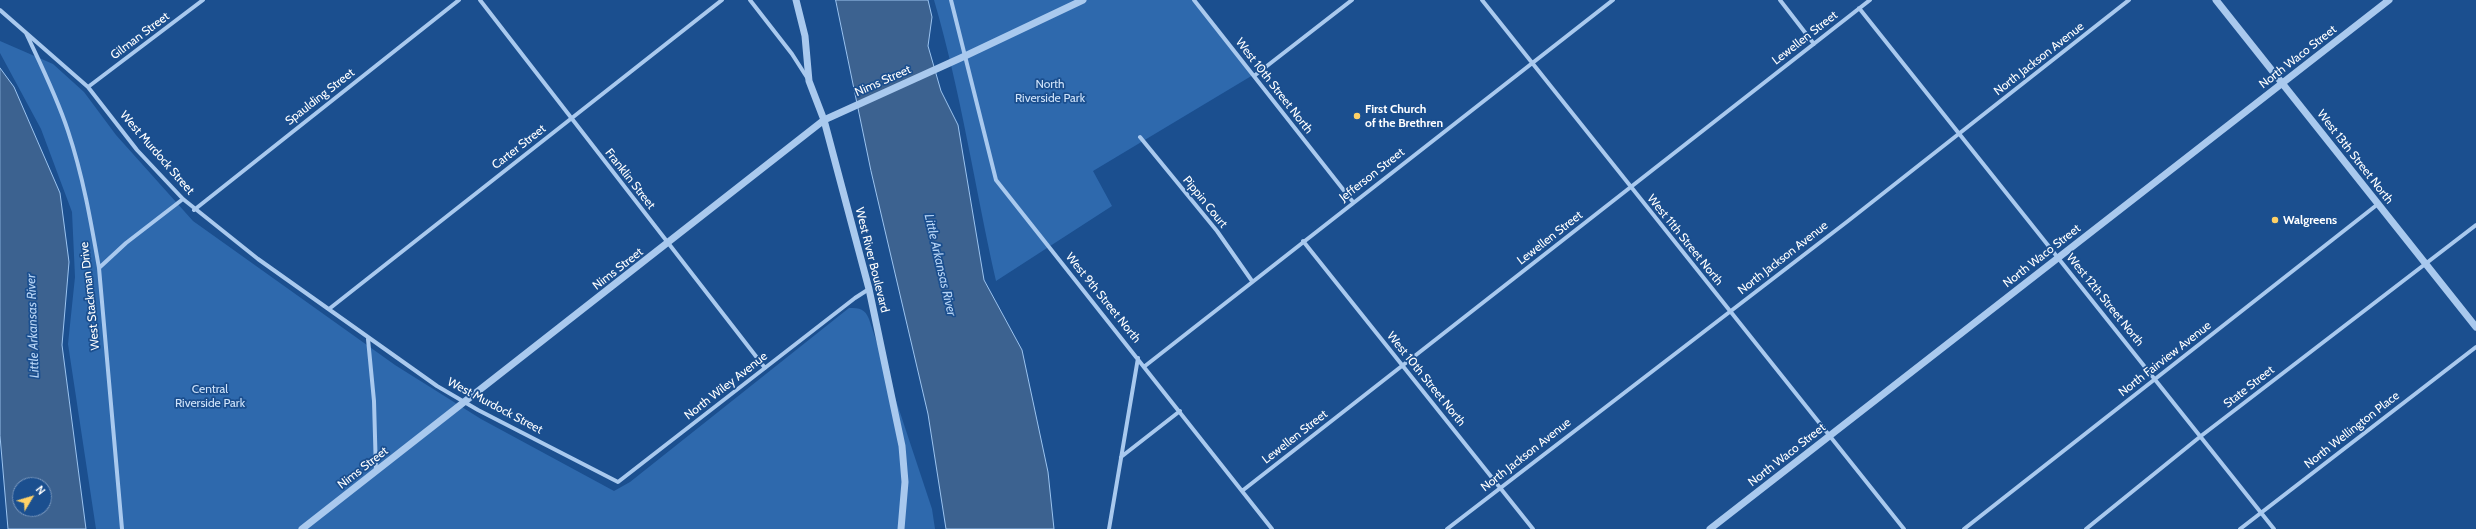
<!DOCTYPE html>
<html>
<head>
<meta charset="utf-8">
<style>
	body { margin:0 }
	#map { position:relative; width:2476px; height:529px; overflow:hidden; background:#1b4f8f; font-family:Cabin,sans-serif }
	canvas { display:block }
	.north { position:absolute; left:12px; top:477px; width:40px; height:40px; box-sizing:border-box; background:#1b4f8f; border:1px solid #7695bc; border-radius:50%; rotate:52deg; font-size:11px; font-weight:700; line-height:16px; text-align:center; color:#fff }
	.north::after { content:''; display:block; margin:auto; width:14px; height:18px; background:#ffd166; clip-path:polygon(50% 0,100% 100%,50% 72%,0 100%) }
</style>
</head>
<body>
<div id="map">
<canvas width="2476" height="529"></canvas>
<div class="north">N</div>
</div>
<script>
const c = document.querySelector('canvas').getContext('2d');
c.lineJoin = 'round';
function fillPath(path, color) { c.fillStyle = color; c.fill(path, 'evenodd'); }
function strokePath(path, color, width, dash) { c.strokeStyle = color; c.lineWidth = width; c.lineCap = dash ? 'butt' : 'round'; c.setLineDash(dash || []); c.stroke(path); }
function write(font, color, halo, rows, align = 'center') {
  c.font = font + ' Cabin,sans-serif'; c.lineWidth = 3.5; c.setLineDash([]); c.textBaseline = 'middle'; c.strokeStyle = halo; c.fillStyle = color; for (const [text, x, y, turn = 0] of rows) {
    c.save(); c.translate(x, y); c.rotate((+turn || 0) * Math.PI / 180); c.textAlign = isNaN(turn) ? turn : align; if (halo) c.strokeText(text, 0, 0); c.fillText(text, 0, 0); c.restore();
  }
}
fillPath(new Path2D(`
	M934,0H1194L1253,75L1093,171L1112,206L996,281C975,188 961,92 934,0Z
	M0,41L53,64L84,92L116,135L193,221L395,365L481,419L614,491L630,482L849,308C860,308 865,309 869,319L932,509L935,529H96L68,344L75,277L72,212L41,129L0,53Z`), '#2e69ad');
const water = new Path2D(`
	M836,0H928L932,17L928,46L941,91L958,125L984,280L1022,350L1048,472L1054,529H946L928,414L871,171Z
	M0,68L14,87L60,193L69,262L62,345L86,529H8L0,436ZM20,485H44V509H20Z`);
fillPath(water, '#3c6290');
strokePath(water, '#9cc4f0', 1);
strokePath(new Path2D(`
	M480,0L765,368
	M750,0L792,54L808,79
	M951,0L996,180L1272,529
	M1194,0L1353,202
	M1482,0L1904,529
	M1780,0L1814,44
	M1859,8L2274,529
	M0,10L88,87L137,150L183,199L258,259L437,386L478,410L618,482L855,298L869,289
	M26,33C41,65 57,97 68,131C83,176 91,222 99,268L122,529
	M1254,76L1352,0
	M88,87L203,0
	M1140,137L1217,231L1252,281
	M194,210L459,0
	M1303,241L1533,529
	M99,268L126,243L183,199
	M329,309L722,0
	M368,339L374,401L376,472
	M1145,366L1613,0
	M1121,457L1180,411
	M1242,491L1870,0
	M1109,529L1138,358
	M1447,529L1848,221L2129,0
	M1964,529L2378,204
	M2086,529L2201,436L2476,225
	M2240,529L2476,347`), '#a9c9ee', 4);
strokePath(new Path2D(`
	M796,0L805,36L809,81L824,120L869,289L902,446L905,482L901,529
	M2216,0L2476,327
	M302,529L824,120L965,56L1083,0
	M1710,529L2389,0`), '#a9c9ee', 7);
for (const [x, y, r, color] of [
	[1357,116,4,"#ffd166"],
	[2275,220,4,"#ffd166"]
]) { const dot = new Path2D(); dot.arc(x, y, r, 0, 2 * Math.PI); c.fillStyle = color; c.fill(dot); strokePath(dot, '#1b4f8f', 1.5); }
write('12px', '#fff', '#1b4f8f', [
	["Gilman Street",140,36,-37],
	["Lewellen Street",1805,38,-38],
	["North Waco Street",2298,57,-38],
	["North Jackson Avenue",2039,59,-38],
	["Nims Street",883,81,-24],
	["West 10th Street North",1274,86,52],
	["Spaulding Street",320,97,-38],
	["Carter Street",519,147,-38],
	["West Murdock Street",157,153,49],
	["West 13th Street North",2355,157,52],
	["Jefferson Street",1372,175,-38],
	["Franklin Street",630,179,52],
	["Pippin Court",1205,202,51],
	["Lewellen Street",1550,238,-38],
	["West 11th Street North",1685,240,51],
	["North Waco Street",2042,256,-38],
	["North Jackson Avenue",1783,258,-38],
	["West River Boulevard",872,260,76],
	["Nims Street",618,269,-38],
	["West Stackman Drive",90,296,-96],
	["West 9th Street North",1103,298,51],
	["West 12th Street North",2105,300,51],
	["North Fairview Avenue",2165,359,-38],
	["West 10th Street North",1426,379,51],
	["North Wiley Avenue",726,386,-38],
	["State Street",2249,387,-38],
	["West Murdock Street",495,406,28],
	["North Wellington Place",2352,430,-38],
	["Lewellen Street",1295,437,-38],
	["North Jackson Avenue",1526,455,-38],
	["North Waco Street",1787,455,-38],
	["Nims Street",363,468,-38]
]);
write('12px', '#cfe3fa', '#1b4f8f', [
	["North",1050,84],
	["Riverside Park",1050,98],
	["Central",210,389],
	["Riverside Park",210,403]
]);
write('bold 12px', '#fff', '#1b4f8f', [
	["First Church",1365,109],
	["of the Brethren",1365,123],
	["Walgreens",2283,220]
], 'left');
write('italic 13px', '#b5d3f5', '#1b4f8f', [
	["Little Arkansas River",940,265,77],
	["Little Arkansas River",33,326,-92]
]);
</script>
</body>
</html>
